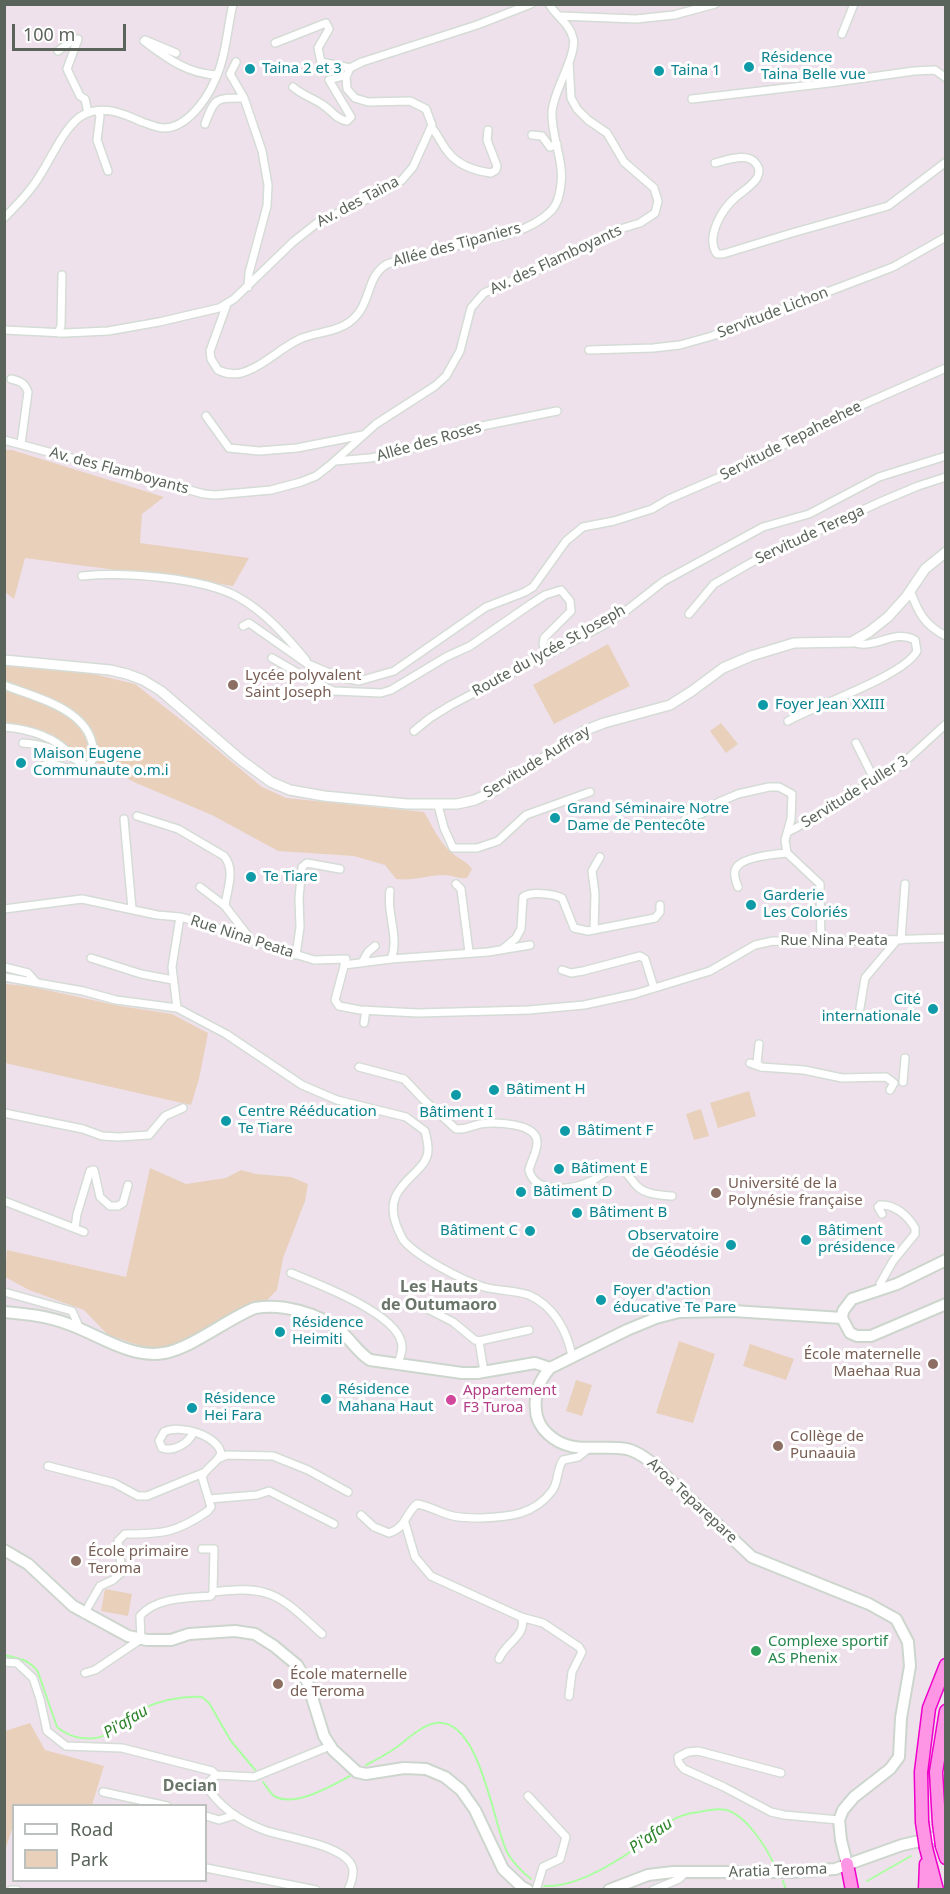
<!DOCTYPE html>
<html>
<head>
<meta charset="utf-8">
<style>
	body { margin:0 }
	#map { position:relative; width:950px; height:1894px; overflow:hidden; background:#eee1eb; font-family:"Noto Sans",sans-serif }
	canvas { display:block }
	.frame { position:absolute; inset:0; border:6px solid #5a645a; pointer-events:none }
	.legend { position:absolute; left:12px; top:1804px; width:195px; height:78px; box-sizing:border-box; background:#fff; border:2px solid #bdc1bd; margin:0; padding:8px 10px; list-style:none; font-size:18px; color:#5a645a }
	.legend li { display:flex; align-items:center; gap:12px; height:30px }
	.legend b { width:30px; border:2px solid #bdc1bd }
	.scale { position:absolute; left:12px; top:24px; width:114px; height:27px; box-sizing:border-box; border:3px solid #5a645a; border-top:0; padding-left:8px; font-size:18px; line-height:21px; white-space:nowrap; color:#5a645a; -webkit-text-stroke:4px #fff; paint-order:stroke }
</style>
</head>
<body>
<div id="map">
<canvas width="950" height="1894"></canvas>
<div class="frame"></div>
<ul class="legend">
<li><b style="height:8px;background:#fff"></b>Road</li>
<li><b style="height:16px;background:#e8d0bb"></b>Park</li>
</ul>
<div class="scale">100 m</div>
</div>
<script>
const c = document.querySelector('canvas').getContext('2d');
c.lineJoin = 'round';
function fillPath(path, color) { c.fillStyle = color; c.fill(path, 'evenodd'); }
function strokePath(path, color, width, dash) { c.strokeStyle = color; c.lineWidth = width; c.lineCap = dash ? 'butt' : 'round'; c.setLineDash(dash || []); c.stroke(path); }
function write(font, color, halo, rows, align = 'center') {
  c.font = font + ' "Noto Sans",sans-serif'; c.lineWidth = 6; c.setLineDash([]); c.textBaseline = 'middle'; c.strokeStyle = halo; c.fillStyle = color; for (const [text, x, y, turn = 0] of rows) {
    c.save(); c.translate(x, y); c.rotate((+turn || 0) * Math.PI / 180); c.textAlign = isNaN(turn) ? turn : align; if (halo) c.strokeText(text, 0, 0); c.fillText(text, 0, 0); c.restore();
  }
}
fillPath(new Path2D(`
	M4,450H12L164,497L142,514L140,543L249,558L233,586C164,575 95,568 25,558L14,599L5,592Z
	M608,644L630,686L554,724L533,685Z
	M5,666L89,673L135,684L180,719L262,787L286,798L424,812C432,825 439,842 451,852C458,859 466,860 472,869L467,878C458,879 452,875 444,875C426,875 416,881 396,879L385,865L354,856L278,851L212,815L136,783L76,752L41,731L5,722Z
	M721,723L738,744L726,753L710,731Z
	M5,984L28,986L120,1006L172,1014L208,1033L199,1079L191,1105L5,1063Z
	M749,1091L756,1116L718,1128L710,1103Z
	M701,1109L709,1136L694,1140L686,1114Z
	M150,1168L186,1184L226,1178L241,1170L256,1174L291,1177L308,1184L305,1201L283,1258L277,1290L266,1301L202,1330L172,1348H147L108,1335L84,1310L29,1290L5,1277L7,1250L126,1277Z
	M679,1341L715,1354L693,1423L656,1413Z
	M750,1344L794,1359L786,1380L743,1366Z
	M576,1380L592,1385L582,1416L566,1411Z
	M105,1589L132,1594L128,1616L101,1611Z
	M30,1723L45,1750L104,1766L92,1805L22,1804L14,1806L13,1826L5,1851V1731Z`), '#e8d0bb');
strokePath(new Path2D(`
	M4,1655C19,1658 30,1660 38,1672L57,1727C64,1733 72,1737 82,1738C113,1742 118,1720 142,1709C160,1701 182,1696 202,1697L209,1703L231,1741L256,1771
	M366,1765C376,1760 385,1755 394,1749C406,1741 421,1725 436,1723C480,1717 493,1824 507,1852C513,1863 521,1871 531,1879
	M263,1782C267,1787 271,1795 276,1797C296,1807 333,1785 350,1776
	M783,1881L786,1890
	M867,1881L911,1856
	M544,1886C574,1888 613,1864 636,1848C647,1840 657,1829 669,1822C678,1816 689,1813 699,1812C708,1810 717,1808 726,1810C746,1815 766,1847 774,1864`), '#aaffa0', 2);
const minor = new Path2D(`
	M560,16L636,19L674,15L715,4
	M842,34L854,4
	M275,43L326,23L329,29L318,48L321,62L350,68
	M58,51L73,40L78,39L67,69L80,96L85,99L88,113
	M176,53L145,40L144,41C167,58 187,74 217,75
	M236,62L230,74L244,98
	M293,87C302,95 313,98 323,105C331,110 337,120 347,121L351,117L329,80L347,75
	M692,99L829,83L914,71L935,70L946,78
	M98,111L100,116L97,140L108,171
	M205,124C215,97 216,98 244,98L262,151L268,185L267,206L249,273L248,287
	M432,128C438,135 442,145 448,152C458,165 476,171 491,173L496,170L497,166L487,140L488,130
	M532,135L542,136L550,147L557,144
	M715,163C726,160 750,151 757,165C760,169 759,174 757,178C752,186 743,191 736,197C722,209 705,237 717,254H723L792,233L888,206L946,162
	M4,218C14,208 24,198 32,187C48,168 63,124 85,114C105,105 124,114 142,122C149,124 157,128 164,128C187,128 207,99 215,80C226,57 227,29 233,4
	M227,304L210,351L211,359L218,370C226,374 232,375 241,373C263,367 281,347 302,338C321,331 343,332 357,315C371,299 367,276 387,264C407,258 426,253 445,248C479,240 526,237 552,210C558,203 560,194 561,184C564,159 551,137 552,112C553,91 578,54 573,38C570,24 556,16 549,4
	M4,330L65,333L108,331L159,322L219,308L234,299L293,242L317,223L388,189L402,180L413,167L432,125L426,109L410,101L368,102L355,98L347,89L346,77L350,68L362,62L477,25L531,4
	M58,333L61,326L62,275
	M589,350L653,348L680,345L712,336L893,267L946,237
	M11,379C20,381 25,383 28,392L21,444
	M206,416L229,448L259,451L297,448L363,435
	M4,440L204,494L215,495L271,490L301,482L316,476L329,466L376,424L435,386L446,376L460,351L471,308L484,293L568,257L610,232L640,223L655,213L658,201L654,188L624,162L607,133L588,120L577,109L571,98L569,62
	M335,461L370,458L399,453L462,430L557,411
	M82,576C123,572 202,577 238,597C265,612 286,636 306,660
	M910,590C918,612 924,625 946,636
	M689,614L714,584L761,557L880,502L918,486L946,477
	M243,626L249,623L306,663L339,677L359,681L394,671L486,607L525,592L533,587L566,541L583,527L614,521L652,509L669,499L769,456L786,443L837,416L946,368
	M272,658L317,684L334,691L381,693L391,690L446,657L470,646L531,604L545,595L561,590L570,601L571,611L544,638L543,644L546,655
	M4,685C39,699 98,711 93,759C80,782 68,764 49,764C44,764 41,768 36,769
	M788,721C816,705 904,676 917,651L915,640C893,628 876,651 852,642
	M4,727C29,729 57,737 72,757
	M414,731L430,718L451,705L602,626L627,610L664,581L763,527L809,514L879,477L946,456
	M23,743C47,744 68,754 88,767
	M856,743L874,779
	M438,805L444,828L453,848H477L498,841L526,815L590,792
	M137,816L178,829L224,856C236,870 227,889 225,906
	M124,819L132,909
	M685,819L701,814L719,802L738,794L769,787H779L792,794L791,819L785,840L787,853L820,884L821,942
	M788,832L820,815L854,792L900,766L946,724
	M456,884L461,889L469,952
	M200,887L225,906L252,941
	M738,887C736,882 733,873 736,868C742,857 775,854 787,853
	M390,891C386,913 400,938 391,959
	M4,909L82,899L157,915L180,917
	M594,930L595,894L592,871L600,857
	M901,940L905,884
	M503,949L516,938L521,929L523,897C531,891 553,894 562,898L574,928L588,931L655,918L660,912V905
	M296,955L300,927L299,898L302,867L307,863L340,869
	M91,958L141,974L173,980
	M363,961L368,952L375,946
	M344,965L391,959L488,952L530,945
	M4,967L28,973L36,982
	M562,970L571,973L583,971L640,956L645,959L654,988
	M4,977L83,991L116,1000L177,1008
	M860,1008L865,978L897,940
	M364,1023L366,1010
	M759,1044L757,1063L761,1067
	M750,1063L761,1067L804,1070L842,1078L886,1077L894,1083L890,1090
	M359,1067L404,1079L424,1100L456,1129C465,1130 471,1126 480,1124C493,1122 538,1122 537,1143C537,1152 531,1161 529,1170C535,1195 573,1190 591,1181C600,1177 607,1170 616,1167C627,1169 630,1180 638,1187C647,1195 661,1195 672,1196
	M903,1082L905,1058
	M4,1113L83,1129L102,1136L119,1137L149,1135L165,1116L183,1108
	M4,1201L84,1232
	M882,1214L878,1207L880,1205C895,1204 908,1216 915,1228V1234L893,1261L880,1284L882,1290
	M75,1228L77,1214L90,1171L94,1170L100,1197L110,1206H118L123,1203L128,1185
	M291,1273C318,1284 393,1312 401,1341C404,1349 400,1357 398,1364
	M4,1292L72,1311L80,1329
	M420,1305L453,1322L475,1340L479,1341L484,1372
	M479,1341L529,1330
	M572,1356C567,1331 554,1306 529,1295C515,1290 498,1291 484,1287C463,1281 418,1257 404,1241C401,1237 398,1229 396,1224C381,1183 429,1175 428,1149C428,1143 426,1136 425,1131L406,1117L337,1100L302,1085L226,1034L177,1008L172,967L180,917L207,924L234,935L314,960L346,959L335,1000L339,1006L360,1010L418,1013L529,1010L584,1005L635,994L710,971L755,945L773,941L821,942L946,938
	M220,1458L227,1455L273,1456L308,1470L348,1492
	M48,1466L114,1483L138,1496H147L203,1473
	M209,1499L257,1495L269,1491L334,1524
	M361,1515L374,1527L389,1533C407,1527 404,1515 417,1504C430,1506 440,1513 453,1516C462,1518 472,1518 481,1518C509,1517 534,1515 552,1491C559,1482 556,1470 563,1460L578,1457L588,1449
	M405,1523L415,1557L431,1576L521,1617L543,1623L579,1647L582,1652L572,1672L569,1696
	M202,1549H214L213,1592
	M84,1614L100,1586L113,1580L122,1572L118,1541L125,1534C163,1534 176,1533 208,1511L211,1507L202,1477C206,1467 218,1463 221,1453C217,1435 180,1424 164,1432L159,1441L162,1448C173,1452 188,1444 193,1433
	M499,1659C504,1644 529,1634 521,1617
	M4,1662L17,1663L33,1678L40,1699L47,1731L66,1746L122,1748L212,1771L216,1775
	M85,1673L95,1670L141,1639L140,1616C156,1597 188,1598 211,1596L213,1592C272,1584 281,1597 322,1634
	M330,1746L254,1777L216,1775L206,1785C219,1807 240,1821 264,1830C284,1838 352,1845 353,1871C353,1878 351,1884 348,1890
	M781,1773L698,1751L688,1752L678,1757L679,1763L684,1769L724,1787L771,1812L784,1815L839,1820
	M103,1792L167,1806
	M528,1796L566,1837L560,1859L543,1867L536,1890
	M206,1816L219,1820L235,1815
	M206,1868L316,1890
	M11,1890H17
	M653,1890L679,1879L685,1873`);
const tertiary = new Path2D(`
	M4,660L110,670L127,674L143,680L161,691L241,760L271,782L290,790L324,796L407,804H457L475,800L494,791L586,730L604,723L670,705L692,691L723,668L751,656L794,643L852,642L869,632L888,617L906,597L925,569L946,552`);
const secondary = new Path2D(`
	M946,1260L897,1284L852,1299L843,1311L842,1318L850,1333L857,1336H871L946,1304
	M4,1312C26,1314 48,1316 68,1324C97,1334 131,1359 164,1353C192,1348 227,1319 255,1308C282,1303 318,1313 339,1330C351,1339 357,1352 370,1360L462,1373H477L535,1363L550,1368
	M842,1318L733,1311L679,1312L656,1318L627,1330L550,1368C539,1381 534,1393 536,1410C536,1419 542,1429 548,1434C571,1456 599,1444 627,1449C636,1451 643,1456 651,1462L752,1557L869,1604L896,1619L908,1642L910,1666L901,1718L899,1757L890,1769L854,1797L843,1810L839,1820L841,1840L847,1864
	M4,1550L28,1564L73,1606L128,1636L147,1640H171L189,1634L235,1631L255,1634L274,1646L297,1665L307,1681L324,1736L333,1750L357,1772L366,1774L404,1768L426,1769L445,1777L461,1790L475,1810L503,1869L522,1887L528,1890
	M609,1890L648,1875L673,1872H791L835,1869L902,1845L946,1835`);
const trunk = new Path2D(`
	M922,1822L921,1772L929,1708L946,1665
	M939,1823L936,1772L946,1711
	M942,1846L946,1858
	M926,1848L937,1890
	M847,1864L852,1890
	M925,1890L926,1864`);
strokePath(minor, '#d4dcd5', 10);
strokePath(tertiary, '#d4dcd5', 12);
strokePath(secondary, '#ccd6cd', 14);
strokePath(trunk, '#ef00cb', 15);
strokePath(minor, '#fff', 7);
strokePath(tertiary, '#fff', 9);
strokePath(secondary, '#fff', 10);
strokePath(trunk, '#ff96e5', 12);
const trunkBridge = new Path2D(`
	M922,1822L926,1848
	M939,1823L942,1846`);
strokePath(trunkBridge, '#ef00cb', 15, []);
strokePath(trunkBridge, '#ff96e5', 12);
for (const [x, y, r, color] of [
	[749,67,6,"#0f9aa8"],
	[250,69,6,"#0f9aa8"],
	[659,71,6,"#0f9aa8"],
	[233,685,6,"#8d6e63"],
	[763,705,6,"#0f9aa8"],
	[21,763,6,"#0f9aa8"],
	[555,818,6,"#0f9aa8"],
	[251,877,6,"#0f9aa8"],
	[751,905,6,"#0f9aa8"],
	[933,1009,6,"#0f9aa8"],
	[494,1090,6,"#0f9aa8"],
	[456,1095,6,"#0f9aa8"],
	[226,1121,6,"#0f9aa8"],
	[565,1131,6,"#0f9aa8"],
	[559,1169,6,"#0f9aa8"],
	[521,1192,6,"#0f9aa8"],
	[716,1193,6,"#8d6e63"],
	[577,1213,6,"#0f9aa8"],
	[530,1231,6,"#0f9aa8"],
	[806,1240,6,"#0f9aa8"],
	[731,1245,6,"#0f9aa8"],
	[601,1300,6,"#0f9aa8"],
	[280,1332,6,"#0f9aa8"],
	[933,1364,6,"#8d6e63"],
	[326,1399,6,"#0f9aa8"],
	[451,1400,6,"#d1479c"],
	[192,1408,6,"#0f9aa8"],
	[778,1446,6,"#8d6e63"],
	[76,1561,6,"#8d6e63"],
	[756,1651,6,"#2e9e5b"],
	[278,1684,6,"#8d6e63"]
]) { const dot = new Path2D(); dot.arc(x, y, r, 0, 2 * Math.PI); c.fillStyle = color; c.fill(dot); strokePath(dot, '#fff', 2); }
write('15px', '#0d838f', '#fff', [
	["Résidence",761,58],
	["Taina Belle vue",761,75],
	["Taina 2 et 3",262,69],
	["Taina 1",671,71],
	["Foyer Jean XXIII",775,705],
	["Maison Eugene",33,754],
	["Communaute o.m.i",33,771],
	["Grand Séminaire Notre",567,809],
	["Dame de Pentecôte",567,826],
	["Te Tiare",263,877],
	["Garderie",763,896],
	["Les Coloriés",763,913],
	["Cité",921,1000,"right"],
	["internationale",921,1017,"right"],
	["Bâtiment H",506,1090],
	["Centre Rééducation",238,1112],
	["Te Tiare",238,1129],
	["Bâtiment I",456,1113,"center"],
	["Bâtiment F",577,1131],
	["Bâtiment E",571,1169],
	["Bâtiment D",533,1192],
	["Bâtiment B",589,1213],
	["Bâtiment C",518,1231,"right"],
	["Bâtiment",818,1231],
	["présidence",818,1248],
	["Observatoire",719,1236,"right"],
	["de Géodésie",719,1253,"right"],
	["Foyer d'action",613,1291],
	["éducative Te Pare",613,1308],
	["Résidence",292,1323],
	["Heimiti",292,1340],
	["Résidence",338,1390],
	["Mahana Haut",338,1407],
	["Résidence",204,1399],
	["Hei Fara",204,1416]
], 'left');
write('15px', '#5a645a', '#fff', [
	["Av. des Taina",358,202,-28],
	["Allée des Tipaniers",457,245,-15],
	["Av. des Flamboyants",556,260,-25],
	["Servitude Lichon",773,313,-21],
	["Servitude Tepaheehee",791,441,-27],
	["Allée des Roses",429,442,-16],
	["Av. des Flamboyants",119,471,15],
	["Servitude Terega",810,535,-25],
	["Route du lycée St Joseph",549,651,-29],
	["Servitude Auffray",537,762,-32],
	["Servitude Fuller 3",855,792,-32],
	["Rue Nina Peata",242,937,18],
	["Rue Nina Peata",834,941],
	["Aroa Teparepare",692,1501,43],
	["Aratia Teroma",778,1871,-2]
]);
write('15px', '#785e54', '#fff', [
	["Lycée polyvalent",245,676],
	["Saint Joseph",245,693],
	["Université de la",728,1184],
	["Polynésie française",728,1201],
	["École maternelle",921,1355,"right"],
	["Maehaa Rua",921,1372,"right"],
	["Collège de",790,1437],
	["Punaauia",790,1454],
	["École primaire",88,1552],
	["Teroma",88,1569],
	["École maternelle",290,1675],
	["de Teroma",290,1692]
], 'left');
write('15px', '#b23c85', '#fff', [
	["Appartement",463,1391],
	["F3 Turoa",463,1408]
], 'left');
write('15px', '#27864d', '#fff', [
	["Complexe sportif",768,1642],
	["AS Phenix",768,1659]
], 'left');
write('bold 16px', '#6b766b', '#fff', [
	["Les Hauts",439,1287],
	["de Outumaoro",439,1305],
	["Decian",190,1786]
]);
write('italic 16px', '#2b8229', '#fff', [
	["Pi'afau",126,1722,-31],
	["Pi'afau",651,1836,-35]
]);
</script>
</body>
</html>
